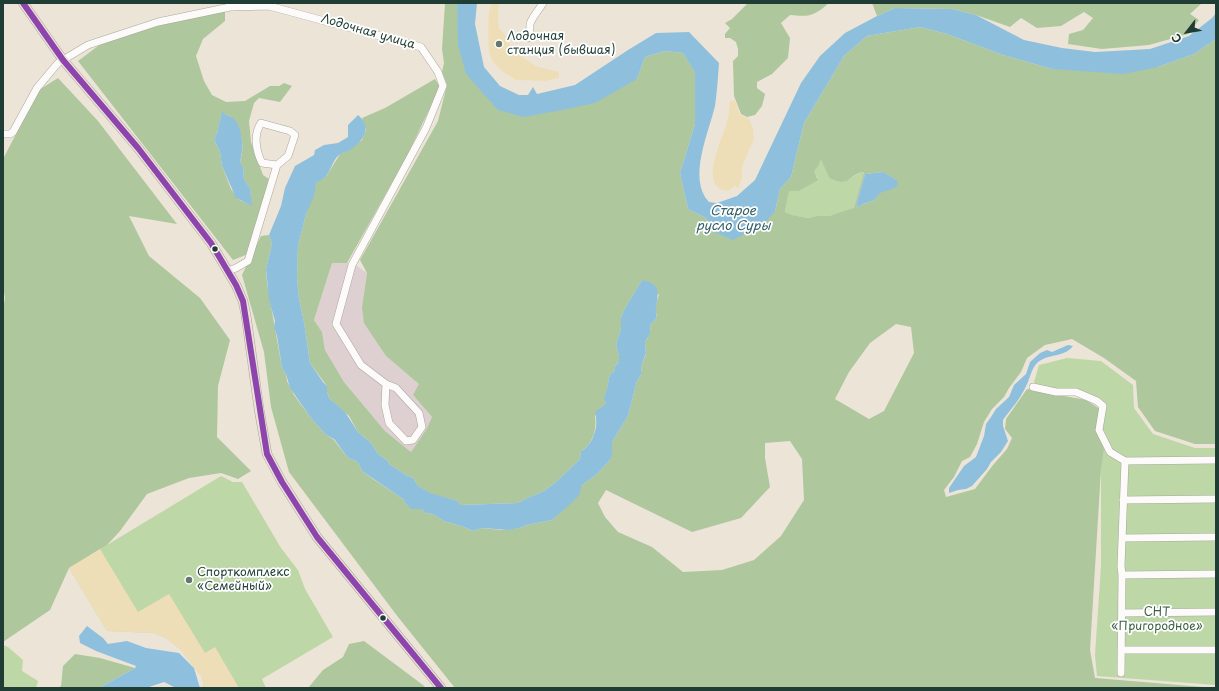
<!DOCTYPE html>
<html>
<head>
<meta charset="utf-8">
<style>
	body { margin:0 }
	#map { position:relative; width:1219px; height:691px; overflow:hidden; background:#ede4d8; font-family:"Playpen Sans",sans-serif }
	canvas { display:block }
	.frame { position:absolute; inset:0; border:4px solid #1f3d34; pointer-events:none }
	.north { position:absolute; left:1167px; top:12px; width:40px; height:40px; -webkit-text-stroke:3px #fff; paint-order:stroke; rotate:239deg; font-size:11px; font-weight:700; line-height:16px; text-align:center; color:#1f3d34 }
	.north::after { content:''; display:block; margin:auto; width:14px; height:18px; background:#1f3d34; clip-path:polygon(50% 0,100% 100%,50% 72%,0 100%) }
</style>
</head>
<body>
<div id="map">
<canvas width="1219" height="691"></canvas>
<div class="frame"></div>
<div class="north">С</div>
</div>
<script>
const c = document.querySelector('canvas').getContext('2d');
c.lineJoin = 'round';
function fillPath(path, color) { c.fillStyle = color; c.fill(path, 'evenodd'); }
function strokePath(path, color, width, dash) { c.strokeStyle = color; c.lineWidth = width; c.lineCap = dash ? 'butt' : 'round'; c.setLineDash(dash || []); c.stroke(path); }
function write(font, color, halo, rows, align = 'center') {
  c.font = font + ' "Playpen Sans",sans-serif'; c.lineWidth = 3.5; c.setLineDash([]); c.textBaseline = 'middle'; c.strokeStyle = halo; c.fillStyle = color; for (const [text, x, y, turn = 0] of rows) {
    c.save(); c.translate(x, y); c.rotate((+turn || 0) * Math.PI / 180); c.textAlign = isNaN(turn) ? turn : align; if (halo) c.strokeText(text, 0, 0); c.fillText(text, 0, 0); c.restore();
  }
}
fillPath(new Path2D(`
	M332,263H347L357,266L367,273L362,307L386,356L420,384L413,395L432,417L426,430L411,452L385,431L344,382L325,350L322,332L314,320Z`), '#decfd1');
fillPath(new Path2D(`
	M821,158L829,178C848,188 849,175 864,172L854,209L829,216H816L808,218L791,215L785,212L789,191H799L818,178L813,171L819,165Z
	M1067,358L1101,361L1133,385L1134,408L1153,434L1195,448H1216V685L1097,676L1095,655L1101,566V429L1099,399L1078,389L1060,388L1050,389L1036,386L1034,382L1039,365Z
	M221,476L233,482H242L281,548L298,570L305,589L333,637L262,679L266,688H204L202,677L180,649L166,638L153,633L107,631L69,568Z
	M3,645L8,647L23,660L22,671L38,681L36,688H3Z`), '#bed7a6');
fillPath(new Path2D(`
	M445,3H457L458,14L498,110L637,79L645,57L665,51L683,53L695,71V124L680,173L688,209L706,218L714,232L775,211L780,189L791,177L804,123L844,56L867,36L920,27L947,34L1003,55L1052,69L1158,67L1194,54L1216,39V444H1195L1155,431L1138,407L1136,381L1104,358L1072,339L1045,345L1027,358L1021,372L1009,388L1004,397L992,409L984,422L977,444L970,457L962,461L954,477L944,490L946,497L975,489L993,465L1007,449L1012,438L1005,429L1006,419L1027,389L1086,400L1100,409L1104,447L1101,469L1090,650L1095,678L1215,688H455L398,617L289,472L271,407L264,352L242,275L261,236L269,235L272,244L266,269L267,283L282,368L286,374L287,381L294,395L311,418L326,435L333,439L348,458L356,461L359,464L362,471L373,479L403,499L406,504L422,509L425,513L433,514L444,521L464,527L473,531L482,528L501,530L520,528L527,525L552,520L580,490L582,485L597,474L610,460L612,442L628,416L637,381L642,373L641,367L646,354L645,342C649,337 651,332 650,325L657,318L655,307L659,295L642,280L624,310L621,318V328L616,345L619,356V362L614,367L615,371L610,374C608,383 606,393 606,402L595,416C597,429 593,444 581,451L580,459L556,482L544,491L525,499L519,503L460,505L458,501L430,494L418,486L413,478L406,475L389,464L388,461L378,454L371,443L358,432L349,416L329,398L327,392V386L310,363L304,322L299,299L297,278L298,246L306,214L316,183L327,175L340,154L347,151L362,140L366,130L362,118L385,108L435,79L440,87L407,156L347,263H332L314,320L322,332L325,350L344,382L385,431L411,452L426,430L432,417L413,395L419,384L386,356L364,323L362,307L367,273L360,260L438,121L447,85L442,72L444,63L442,49ZM821,159L829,178C850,189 848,174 864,172L854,208L829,216H816L808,218L792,215L785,212L789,191H799L818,180L814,171L819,165ZM883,172L897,181L878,194L875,200L863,204L859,207L856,206L865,174ZM896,324L911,327L914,353L884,411L869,419L835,399L849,372L870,343ZM790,441L802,459L804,500L781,536L754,560L722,570L683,572L652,547L618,532L605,517L598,503L606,490L692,532L741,518L770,487L765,458V443Z
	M748,3H829C814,16 810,17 790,15L781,23L790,38L788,58L772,74L757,82V88L765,94L762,106L755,115L747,117L741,114L734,96L733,61L738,56V49L736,42L730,38H725V34L730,28L725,23L732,19Z
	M872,3H1202L1190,14L1199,20L1188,34L1149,45L1102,49L1068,44L1069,34L1083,30L1093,18L1084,12L1061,26L1037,28L1021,18L1010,27L976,15L952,9L895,8L877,16Z
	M225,11V21L203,39L196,56L204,81L212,95L226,102L245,101L270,86H279L284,83L292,86L280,102L259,98L254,103L249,121L251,142L263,175L269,179L248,254L233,260L78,61L102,43L166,23ZM222,113C226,115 231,116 233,119C242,129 245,149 240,161L243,167L244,179L250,188L251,205L239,200L231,189L222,166L220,152L214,139L217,133Z
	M58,78L98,121L177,224L129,216L149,256L200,298L230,340L218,386L217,437L251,471L238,479L221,473L189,478L147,494L120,531L107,545L69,568L50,610L3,642V311L5,298L3,287V159L39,90Z
	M364,641L423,685L426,688H308L323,670L343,657L349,644Z
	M75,654L100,658L135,668L99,688H58L61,686L63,666Z`), '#aec79d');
fillPath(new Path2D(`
	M492,3H499L498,15L499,28L506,36L511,47L518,54L536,66L559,72V78L545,81L516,80L503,72L493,62L489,52L488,32L489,11Z
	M730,101H735L740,115L749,119L753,128L754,139L742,167V177L738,190L737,187L734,186C731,190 728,192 723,190C700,182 723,137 727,122C729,115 729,108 730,101Z
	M100,549L138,612L169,594L205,653L215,647L239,688H204L202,677L180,649L166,638L153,633L107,631L69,568Z`), '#eedeb8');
fillPath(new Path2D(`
	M457,3H477L475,24L484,67L500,86L519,95H528L533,87L537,94L575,85L628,50L656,33L689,32L719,63C718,77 717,92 715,106C709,132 687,179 709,202L717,203L737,196L755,180L801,83L820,56L845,33L877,16L895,8L952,9L976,15L1024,40L1062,48L1095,52L1150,49L1189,36L1212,18L1216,13V39L1194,54L1158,67L1123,74L1052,69L1003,55L947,34L920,27L867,36L844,56L804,123L791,177L780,189L775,211L764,224L733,240L714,232L706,218L688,209L680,173L695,124V72L683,53L665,51L645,57L637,79L595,103L562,110L524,117L498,110L466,74L458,45Z
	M222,112C226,115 230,116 233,118C243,126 244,151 240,161L243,167L244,179L250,188L252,206L236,198L222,166L220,152L214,139L217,133Z
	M358,115C374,128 362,143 348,151C345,152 341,153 339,155C333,160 331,170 326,176C323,179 319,181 316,183L314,196L306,214L298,246L297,278L299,299L304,322L310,363L323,382L327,386V392L329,398L345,412L358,432L371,443L378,454L388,461L389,464L406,475L413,478L418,486L430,493L458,501L460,505L519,503L525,499L544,491L556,482L580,459L581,451C590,446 594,437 596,427C597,421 595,416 596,411L602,407L606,402L604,399C607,390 608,383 610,374L615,371L614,367L619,362V356L616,345L621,328V318L624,310L642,280C669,285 652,302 657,318L650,325V334L645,342L646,353L641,367L642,373L637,381L628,416L612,442V455L610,460L597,474L582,485L579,495L566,508L552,520L527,525L520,528L508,530L482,528L473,531L464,527L444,521L433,514L425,513L422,509H412L406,504L403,499L362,471L359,464L356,461L348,458L334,439L326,435L311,418L290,388L286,374L282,368L277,336L274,327L275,321L269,300L266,269L272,244L269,235L281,206L285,188L295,166L314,155L315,150L324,145L338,143L348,137V125Z
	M883,172L898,181L897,186C888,193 881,188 875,200L863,204L859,207L856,206L865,174Z
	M1068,345L1073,346C1064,358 1048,353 1037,363C1031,369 1030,379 1026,386C1021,398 1011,409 1003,420V426L1008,441L1001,452L991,462L987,469L972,486L966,489L958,490L949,493V488L964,466L976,457L984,436L986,424L991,417L996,409L1009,397L1014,385L1026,374L1030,362L1040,353L1047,350L1052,352Z
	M87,626L103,638L108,644L127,641L146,648L179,653L194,668L200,688H176L164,682L146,688H99L135,668L136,666L96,651L80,643L79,636Z`), '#8ec0dd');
const minor = new Path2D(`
	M528,38C530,33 530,29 530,24C532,17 539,10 543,3
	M3,134H10L13,132L37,88L58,63L88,45L158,22L230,7L269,6L421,47L438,72L443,86L426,128L352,265L336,324L361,365L386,384L396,388L419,413L422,427L413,440L406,441L389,423L385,405L386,384
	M228,271L236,268L248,261L277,165L288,156L295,135L290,131L261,123C253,135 256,151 262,163L277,165
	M1033,387L1056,392H1076L1097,401L1103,406L1099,430L1110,452L1125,461L1121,566L1122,575L1121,673
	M1125,461L1216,460
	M1123,500L1216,499
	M1122,538L1216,537
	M1122,575L1216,574
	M1122,613L1216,612
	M1121,650H1216`);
const major = new Path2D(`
	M23,3L63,60L138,148L211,243L236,285L243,301L246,315L259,409L267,454L282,482L317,537L441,688`);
strokePath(minor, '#a8a69e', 8);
strokePath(major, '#a8a69e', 10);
strokePath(minor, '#fcfbf9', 7);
strokePath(major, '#ebe2d7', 9);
strokePath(new Path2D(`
	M23,3L63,60L138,148L211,243L236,285L243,301L267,454L282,482L317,537L441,688`), '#8e44ad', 6);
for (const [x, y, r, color] of [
	[499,44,4,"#67776d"],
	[215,249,3.5,"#1f3d34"],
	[189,580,4,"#67776d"],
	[383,618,3.5,"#1f3d34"]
]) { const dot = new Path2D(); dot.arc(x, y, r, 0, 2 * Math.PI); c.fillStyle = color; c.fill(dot); strokePath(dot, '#fff', 1.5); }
write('12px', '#1f3d34', '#fff', [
	["Лодочная улица",368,32,16]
]);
write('12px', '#1f3d34', '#fff', [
	["Лодочная",507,37],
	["станция (бывшая)",507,51],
	["Спорткомплекс",197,573],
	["«Семейный»",197,587]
], 'left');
write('12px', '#3d6146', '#fff', [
	["СНТ",1157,613],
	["«Пригородное»",1157,627]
]);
write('italic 13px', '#346067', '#fff', [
	["Старое",733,211],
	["русло Суры",733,226]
]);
</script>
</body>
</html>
